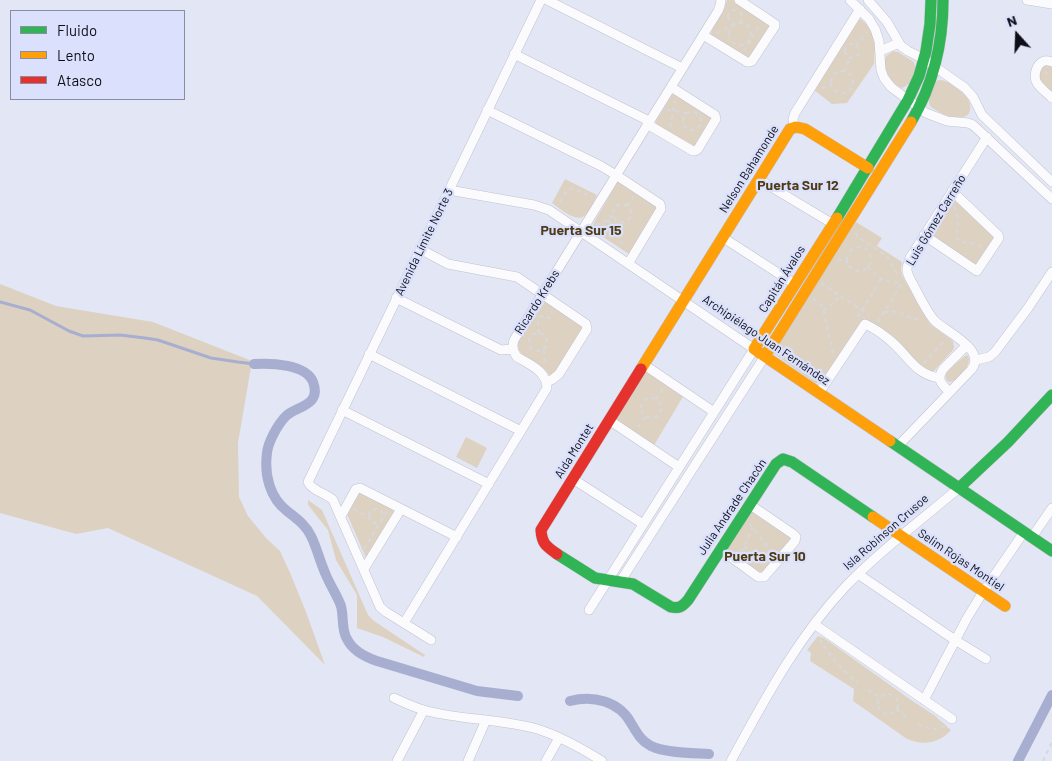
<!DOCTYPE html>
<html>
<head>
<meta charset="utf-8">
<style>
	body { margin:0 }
	#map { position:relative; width:1052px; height:761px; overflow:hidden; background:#e3e6f4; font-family:Barlow,sans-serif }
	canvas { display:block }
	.legend { position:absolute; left:10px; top:10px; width:175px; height:90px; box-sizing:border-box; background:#dbe1fc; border:1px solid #898da0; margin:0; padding:6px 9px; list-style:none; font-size:15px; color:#0d0e17 }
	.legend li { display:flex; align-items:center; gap:10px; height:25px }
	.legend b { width:25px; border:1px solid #898da0 }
	.north { position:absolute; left:992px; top:10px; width:50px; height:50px; -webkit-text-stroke:4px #dbe1fc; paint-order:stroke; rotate:340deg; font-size:14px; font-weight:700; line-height:20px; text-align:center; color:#0d0e17 }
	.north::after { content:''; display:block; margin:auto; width:18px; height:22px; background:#0d0e17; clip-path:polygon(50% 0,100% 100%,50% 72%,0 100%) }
</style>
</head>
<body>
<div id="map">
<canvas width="1052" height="761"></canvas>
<ul class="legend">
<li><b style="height:6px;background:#30b455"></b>Fluido</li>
<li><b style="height:6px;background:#ff9f0a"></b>Lento</li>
<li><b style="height:6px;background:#e5322d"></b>Atasco</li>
</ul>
<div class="north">N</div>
</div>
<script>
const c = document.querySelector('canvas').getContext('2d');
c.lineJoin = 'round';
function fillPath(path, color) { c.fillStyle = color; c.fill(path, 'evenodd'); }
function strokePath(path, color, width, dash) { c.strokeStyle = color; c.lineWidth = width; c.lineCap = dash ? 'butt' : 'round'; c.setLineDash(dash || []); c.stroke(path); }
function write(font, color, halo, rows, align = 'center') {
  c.font = font + ' Barlow,sans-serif'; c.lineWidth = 4.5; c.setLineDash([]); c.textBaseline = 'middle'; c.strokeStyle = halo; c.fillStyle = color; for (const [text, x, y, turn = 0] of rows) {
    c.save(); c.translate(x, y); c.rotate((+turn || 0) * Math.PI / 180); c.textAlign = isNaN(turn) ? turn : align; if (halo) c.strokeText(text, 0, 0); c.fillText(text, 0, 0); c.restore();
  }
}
fillPath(new Path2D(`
	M727,0H733L767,21L770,25L752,56L749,58L711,36C711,24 724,13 727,0Z
	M860,19L862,20L868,26L873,36L875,47L874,64L847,103L832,104L814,90L856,21Z
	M893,51L898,52L914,62C918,72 912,84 902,88C890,83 882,68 886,56Z
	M1052,64V94L1038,81V72L1042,65Z
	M938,80C946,80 950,83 956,87C959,90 963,92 965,95C971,101 974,115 963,117C951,120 940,113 930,106C927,99 932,86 938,80Z
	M675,93L713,117L695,147L656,126V121L672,95Z
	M565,179L597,195C594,201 590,212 584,216C576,223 559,208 552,203Z
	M618,181L657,207L629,254L597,233L593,225L596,219Z
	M953,198L994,236V239L980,263L976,265L933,236L932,233Z
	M856,222L882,238L877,246L902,262L901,268L902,275L930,324L953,341L954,348L953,350L932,373L927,372L891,337L864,318L823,381L817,383H815L773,353Z
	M0,284L56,306L153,322L252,361L238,443L239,497L248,516L266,538L280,551L291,575L306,612L325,665L257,596L108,528L76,534L0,513Z
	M546,300L584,327L556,373L549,375C543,362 514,359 518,342Z
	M967,355L969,358C970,367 958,381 949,382C947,380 945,379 946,375C947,370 960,360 965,356Z
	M646,372H649L684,395L653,447L616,421V419L644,373Z
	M466,437L487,448L477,468L456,457Z
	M358,491L396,511L366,558L347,514Z
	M308,500L322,510L368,615L374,621L425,655L424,657L383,637L357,628V595L336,560L328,530L308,505Z
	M752,511L792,537L762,575L759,574L728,552L727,547Z
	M818,636L824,638L911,700L937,717V718L947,726V727L951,730C940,743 923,746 907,739L853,701L854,689L810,661L811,653L807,650Z`), '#ddd2c2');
strokePath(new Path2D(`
	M0,302L30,310L69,331L83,336L120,335L145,338L158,340L211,358L238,362L254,364`), '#a8aed0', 3);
strokePath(new Path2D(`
	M254,364C271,363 306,364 313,382C322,406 296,406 286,416C278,424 268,442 267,453C264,475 270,498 287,511C297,519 306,525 311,536C317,548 320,562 326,575C330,585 337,595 341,606C344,617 341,629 347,639C353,651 365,657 377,661L477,691L518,696
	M570,701C593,695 619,701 631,723C637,733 641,741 651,746C665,753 693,753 709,754
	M1018,761L1052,695`), '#a8aed0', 10);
const street = new Path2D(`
	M547,0L682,68
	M850,0L869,19L875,29L879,41L881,70L884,78L891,87L926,113L947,121L968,123L973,125L1052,199
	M868,0L887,22L901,46L908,51L924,59L965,88L973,97L982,115L1052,182
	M1027,0L1052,4
	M703,35L747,62H750L752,61L775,26V24L739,0
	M880,51L899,43
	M514,54L649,121
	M1052,62C1049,61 1047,60 1044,61C1036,64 1033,76 1037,83C1040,88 1047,93 1052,98
	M487,110L601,166L616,175L660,204L661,209L628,264
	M647,124L693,151H695L698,149L716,119L715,115L671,87
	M794,127L793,119L795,113L860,9
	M758,179L833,224
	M449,190L534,205L549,210L754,349L589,610
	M924,235L977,271L999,238L998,235L952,191
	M722,237L795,284
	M420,249L448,264L517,277L586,324L587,329L559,374L553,379L547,382
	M396,298L501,350L513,349
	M369,354L521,431
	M976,360L989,357L995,352L1028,308L1052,272
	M643,364L714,412
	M950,392C942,385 936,380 943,369L966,346
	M819,393L865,324C874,328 884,335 892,342C909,357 915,374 939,378
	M342,410L489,484
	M609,420L679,467
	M898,446L971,370C988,350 946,332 935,321C926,312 916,289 909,277L907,271V268L910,258L987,137
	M573,479L643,524
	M341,516L356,489L360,488L457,537
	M1032,537L1052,508
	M720,549L758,577H764L795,541L796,537L793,534L749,504
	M364,569L401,509
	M858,574L955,640L986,659
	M620,582L765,356
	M404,623L547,388C547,371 529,364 517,357C512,351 512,346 514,340L718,11L720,6L721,0
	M814,624L952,719
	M431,640L386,612L380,607L333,500C326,493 312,491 308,482L541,0
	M394,698C405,703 415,708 427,711C463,720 501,719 537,729C560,736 581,748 602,761
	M924,700L967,618L983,592L1024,532
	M397,761L424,710
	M468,761L486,720
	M546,761L559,738
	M731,761C765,699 797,638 846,586C881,550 921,520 959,488`);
const fast = new Path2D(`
	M911,122C933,85 943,42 943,0
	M837,218L908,100L919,76L926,51L930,24L931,0
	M890,441L1052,551
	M959,488L1008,442L1052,395
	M557,554L595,578L633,584L671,607C679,609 683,606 688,600L776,464L783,459L792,462L873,517`);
const slow = new Path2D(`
	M837,218L754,349L890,441
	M765,356L911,122
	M641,369L790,129L796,127L805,129L868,168
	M873,517L1005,606`);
const jam = new Path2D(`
	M557,554C546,546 542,544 541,530L641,369`);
strokePath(street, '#c0c2cd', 10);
strokePath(fast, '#c0c2cd', 12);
strokePath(slow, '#c0c2cd', 12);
strokePath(jam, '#c0c2cd', 12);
strokePath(new Path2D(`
	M728 17a7 7 0 1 1 14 0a7 7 0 1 1-14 0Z
	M729 34a11 11 0 1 1 22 0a11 11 0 1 1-22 0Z
	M717,33L733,25
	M845 51a7 7 0 1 1 14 0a7 7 0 1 1-14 0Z
	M856,46L867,32
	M744,51L760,25
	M831 82a11 11 0 1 1 22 0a11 11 0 1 1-22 0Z
	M844,72L850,58
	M1045,72L1052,75
	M822,88L832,84
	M667,110L687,113
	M683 121a9 9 0 1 1 18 0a9 9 0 1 1-18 0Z
	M670,127L675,100
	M560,202L567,191L573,188L592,197
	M613 213a9 9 0 1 1 18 0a9 9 0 1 1-18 0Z
	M627,206L634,196
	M954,206C956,211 958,217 958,222C958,229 952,240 963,242C970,244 975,242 982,247
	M608,220L624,246
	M596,225L608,220L610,217L613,216
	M855,233L859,238L887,256L897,274
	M847 259a12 12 0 1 1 24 0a12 12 0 1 1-24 0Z
	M838,259L848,262
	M868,266C876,278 888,284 902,282
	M821,283L869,315
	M813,299L821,305L823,308L833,353
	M823,310L834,303L840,295
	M884,312C888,312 892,311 896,312C905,313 910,321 920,318
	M539,316L551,318L552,311
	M858,317L881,279
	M538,321L539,333
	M878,322L902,283
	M529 342a9 9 0 1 1 18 0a9 9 0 1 1-18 0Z
	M784,346L785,350L818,373H821
	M543,350L545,355L544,364
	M924,363L945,340
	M641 408a10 10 0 1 1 20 0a10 10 0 1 1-20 0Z
	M656,399L663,389
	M638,427L645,417
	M369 516a7 7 0 1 1 14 0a7 7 0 1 1-14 0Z
	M354,509L362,514L368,513
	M750,524L772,552
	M744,546L764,565
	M364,549L387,511
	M741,552L753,528
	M820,639C829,655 842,672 858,682
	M868,690L879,697
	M878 704a10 10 0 1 1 20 0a10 10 0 1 1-20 0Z
	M896,709L907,717
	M918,724C927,729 936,731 946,725
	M1043,761L1052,742`), '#d6d8dc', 2, [4, 4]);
strokePath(street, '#fbfbfd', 9);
strokePath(fast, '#30b455', 11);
strokePath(slow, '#ff9f0a', 11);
strokePath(jam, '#e5322d', 11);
write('12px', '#0d0e17', '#dbe1fc', [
	["Nelson Bahamonde",749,169,-58],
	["Luis Gómez Carreño",936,220,-59],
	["Avenida Límite Norte 3",424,242,-64],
	["Capitán Ávalos",782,279,-58],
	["Ricardo Krebs",537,302,-58],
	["Archipiélago Juan Fernández",766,340,34],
	["Aida Montet",574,451,-58],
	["Julia Andrade Chacón",732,507,-56],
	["Isla Robinson Crusoe",886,532,-41],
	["Selim Rojas Montiel",961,560,34]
]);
write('bold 14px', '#4f3b16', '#dbe1fc', [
	["Puerta Sur 12",798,185],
	["Puerta Sur 15",581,230],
	["Puerta Sur 10",765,556]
]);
</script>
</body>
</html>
